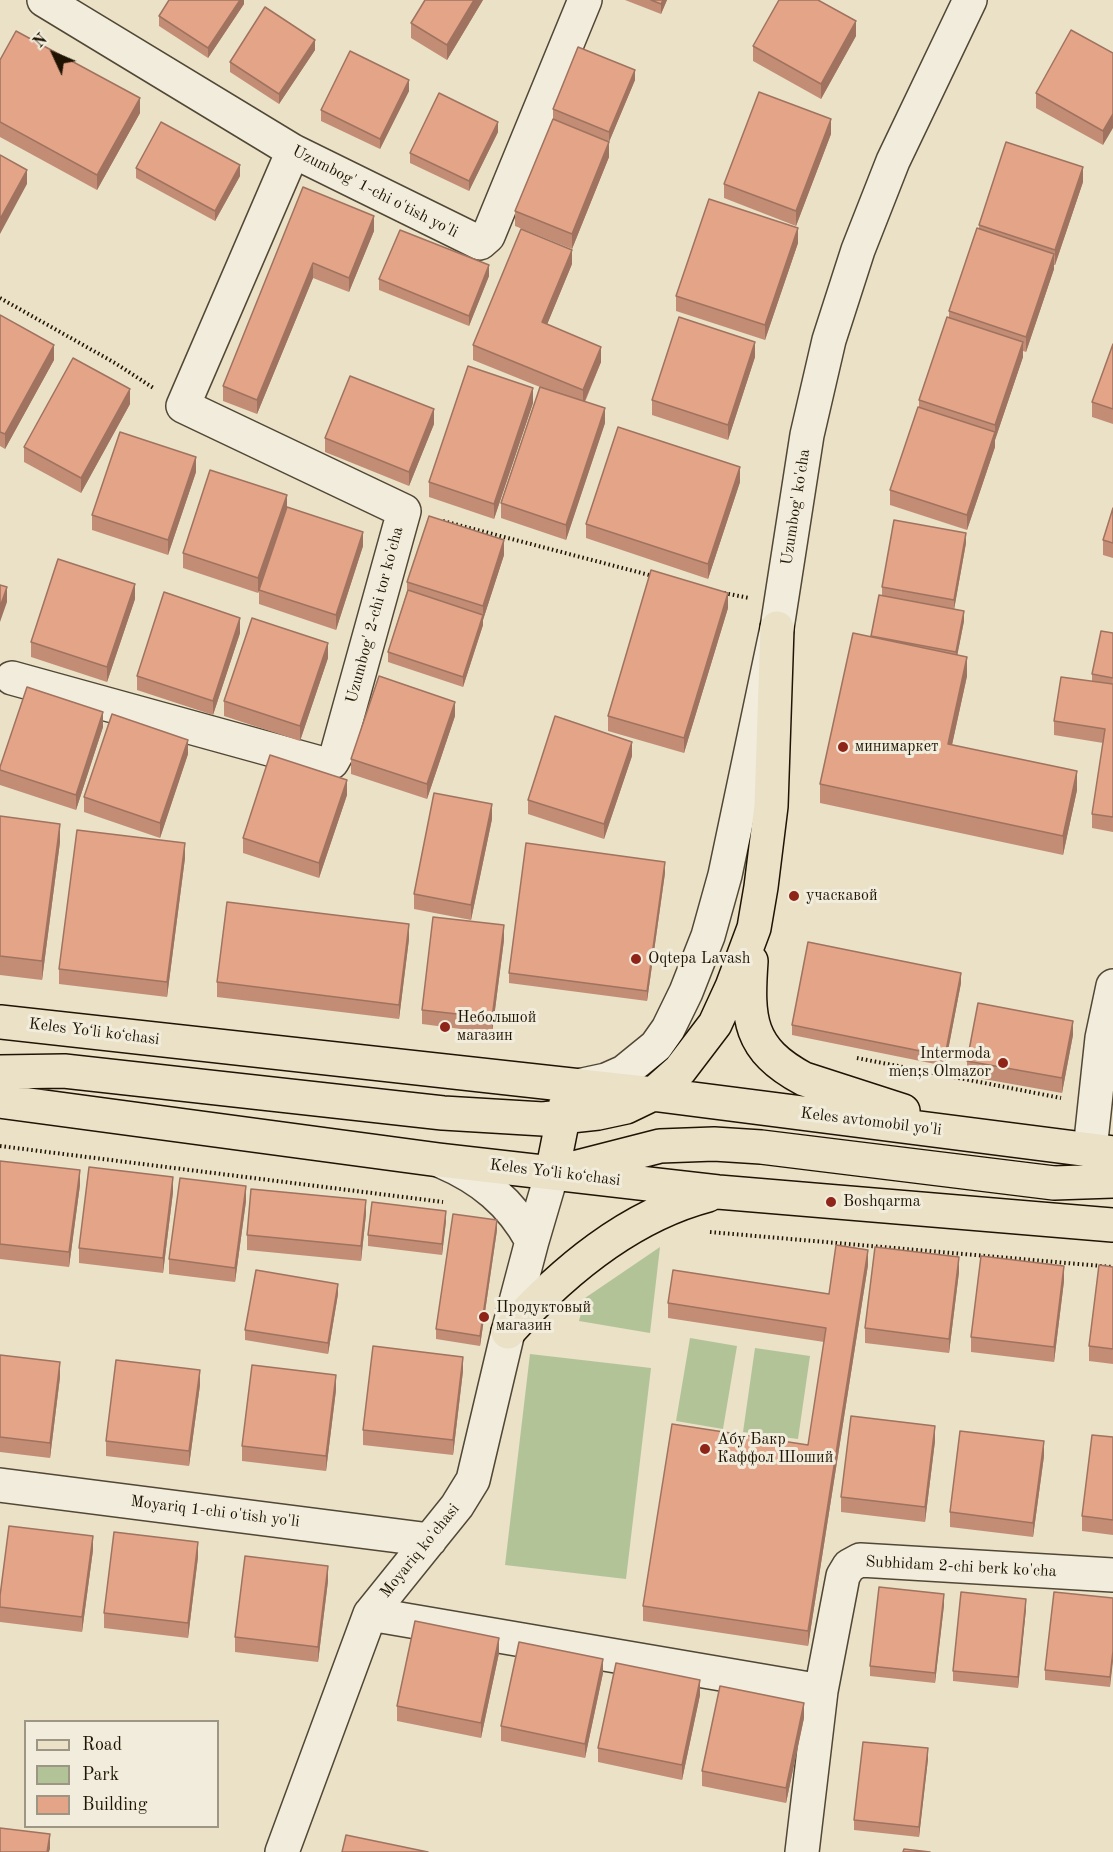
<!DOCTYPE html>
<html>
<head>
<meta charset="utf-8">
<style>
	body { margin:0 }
	#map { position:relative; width:1113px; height:1852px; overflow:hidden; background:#eae1c7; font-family:"Old Standard TT",serif }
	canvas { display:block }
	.legend { position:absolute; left:24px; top:1720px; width:195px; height:108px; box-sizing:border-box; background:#f1ecdb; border:2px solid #9d9685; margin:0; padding:8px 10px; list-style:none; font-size:18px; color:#1f1404 }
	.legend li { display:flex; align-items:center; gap:12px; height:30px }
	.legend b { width:30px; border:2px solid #9d9685 }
	.north { position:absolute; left:24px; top:24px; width:60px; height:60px; -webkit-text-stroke:4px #f1ecdb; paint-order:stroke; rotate:314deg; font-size:16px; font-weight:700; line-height:24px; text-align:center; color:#1f1404 }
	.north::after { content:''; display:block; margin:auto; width:21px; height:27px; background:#1f1404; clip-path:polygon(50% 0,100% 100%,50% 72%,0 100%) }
</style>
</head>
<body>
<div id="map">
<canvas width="1113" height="1852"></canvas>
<ul class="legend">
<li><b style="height:8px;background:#eae1c7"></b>Road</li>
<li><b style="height:16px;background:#b3c398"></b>Park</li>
<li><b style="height:16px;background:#e3a488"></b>Building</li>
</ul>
<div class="north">N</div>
</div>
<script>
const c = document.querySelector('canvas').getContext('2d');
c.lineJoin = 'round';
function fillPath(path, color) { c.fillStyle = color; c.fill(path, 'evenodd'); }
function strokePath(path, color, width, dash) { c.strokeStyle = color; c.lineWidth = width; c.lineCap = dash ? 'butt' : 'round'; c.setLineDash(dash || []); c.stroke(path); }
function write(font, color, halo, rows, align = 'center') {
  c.font = font + ' "Old Standard TT",serif'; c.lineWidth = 6; c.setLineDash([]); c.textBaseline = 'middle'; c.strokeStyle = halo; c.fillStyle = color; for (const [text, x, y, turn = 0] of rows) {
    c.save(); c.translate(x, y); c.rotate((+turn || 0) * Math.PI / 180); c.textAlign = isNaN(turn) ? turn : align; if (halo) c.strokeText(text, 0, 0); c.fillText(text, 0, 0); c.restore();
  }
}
fillPath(new Path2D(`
	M660,1247L650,1333L579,1321L585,1298Z
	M690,1338L737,1346L723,1429L676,1421Z
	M755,1348L810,1356L798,1439L743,1432Z
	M530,1354L651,1368L626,1579L505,1565Z`), '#b3c398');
const minor = new Path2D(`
	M44,0L293,151L480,243L488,236L585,0
	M12,678L320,763L332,762L337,753L404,511L183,406L293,151
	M1090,1150L1102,1038L1113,986
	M441,1161C481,1178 511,1202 532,1241
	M0,1485L430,1540
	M370,1614L821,1691
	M282,1852L370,1614L457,1506L473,1480L508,1332L532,1241L552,1173
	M802,1852L821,1691L843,1576L849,1566L860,1560L1113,1575`);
const tertiary = new Path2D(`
	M578,1086L606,1080L624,1072L656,1046L668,1029L686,992L708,936L725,875L777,628L807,435L829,340L858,250L893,161L970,0`);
const primary = new Path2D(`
	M751,961C747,1019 748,1049 804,1079L903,1111
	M0,1022L653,1094L1113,1153
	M0,1072L64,1071L443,1113L543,1119L598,1113L626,1107L653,1094L680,1070L715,1024L732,987L754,928L761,887L771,806L777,628
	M0,1101L439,1160L718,1192L1113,1225
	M574,1168L660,1146L714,1144L761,1147L1054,1183L1113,1181
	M552,1173L567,1098
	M508,1332C562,1272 628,1216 708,1195`);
strokePath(minor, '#524735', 36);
strokePath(tertiary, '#524735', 36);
strokePath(primary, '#1f1404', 36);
strokePath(new Path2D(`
	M0,298L115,363L155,389
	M443,521L653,576
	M724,593L749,598
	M857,1058L1061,1098
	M0,1146L443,1202
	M710,1232L1113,1267`), '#1f1404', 4, [1.5, 3]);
strokePath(minor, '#f1ecdb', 33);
strokePath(tertiary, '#f1ecdb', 33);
strokePath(primary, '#eae1c7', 33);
fillPath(new Path2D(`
	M244,0V4L208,58L159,26V16Z
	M483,0L447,60L411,38V23Z
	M625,0H667L661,14Z
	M856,36L821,99L753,61V46Z
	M315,50L279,104L230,72V62Z
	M1113,53L1103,145L1036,108V93Z
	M0,60L140,113L97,190L0,137Z
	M635,80L609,142L561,122L609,157L572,249L515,226V211L553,119V109Z
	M409,91L380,149L321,121V110Z
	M498,132L469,191L410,163V153Z
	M831,134L796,226L724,198V184Z
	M136,168L240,176L215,221L136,178Z
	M1083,182L1055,265H1054V269L1026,352L1023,351V357L995,440V447L967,530L890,505V490L919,407V400L949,318V311L979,229V225Z
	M303,187L374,231L349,292L313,278L257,414L223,401V386Z
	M798,243L765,340L676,311V296Z
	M572,264L547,324L601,362L585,402L605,423L566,540L501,518V503L540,387L473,360V345Z
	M489,276L469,326L379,290V279Z
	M0,315L54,360L5,449L0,446Z
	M1113,344V424L1092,417V402Z
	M755,357L728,440L652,415V400Z
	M533,403L494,519L429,497V482Z
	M130,404L81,493L24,462V447Z
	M434,424L409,486L325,452V438Z
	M196,472L168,555L92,530V515Z
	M740,482L708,579L586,538V524Z
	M287,508L363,546L336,630L259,604V591L258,593L183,568V553Z
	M1113,508V558L1103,555V540Z
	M966,543L954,609L964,621L957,655L967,676L952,745L1077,790L1063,855L820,803V784L871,637L882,595V587Z
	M504,555L483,620V625L463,687L388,662V652L407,591V582Z
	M135,599L107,682L31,657V642Z
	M728,608L684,753L608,731V716Z
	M240,633L213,715L137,690V676Z
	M1113,633V832L1092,828V814L1103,743L1054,735V721L1092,681V674Z
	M328,658L300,741L224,716V701Z
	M455,716L427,799L351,774V759Z
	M103,727L76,810L0,785V767Z
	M188,754L160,838L84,812V797Z
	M632,756L604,839L528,814V800Z
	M347,795L319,878L243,853V838Z
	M0,816L60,842L42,980L0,975Z
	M492,819L471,920L414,909V894Z
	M185,858L167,997L59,984V969Z
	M665,873L647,1001L509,983V973Z
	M409,939L399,1019L217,997V982Z
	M504,940L492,1033L422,1024V1010Z
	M961,983L945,1066L792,1035V1025Z
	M1073,1035L1062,1093L967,1076V1061Z
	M0,1161L80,1185L69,1267L0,1259Z
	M173,1192L163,1273L79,1263V1248Z
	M246,1201L235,1282L169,1274V1259Z
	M366,1214L361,1261L247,1250V1235Z
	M446,1221L442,1255L368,1246V1235Z
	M497,1230L480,1346L436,1339V1329Z
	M868,1265L808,1646L643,1621V1606L808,1445L824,1342L668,1318V1303L829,1294Z
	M1113,1267V1364L1089,1361V1346Z
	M959,1272L949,1353L865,1343V1328Z
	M1064,1281L1054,1362L971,1352V1337Z
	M338,1294L328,1354L245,1340V1330Z
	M0,1355L60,1377L50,1458L0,1452Z
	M463,1371L453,1455L363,1445V1430Z
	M200,1385L189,1466L106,1456V1441Z
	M336,1390L326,1471L242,1461V1446Z
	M1113,1437V1535L1082,1531V1516Z
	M935,1441L925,1522L841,1512V1497Z
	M1044,1456L1033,1537L950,1527V1512Z
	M93,1550L82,1632L0,1622V1596Z
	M198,1557L188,1638L104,1628V1613Z
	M328,1581L318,1662L235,1652V1637Z
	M1113,1598L1110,1687L1045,1680V1670Z
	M944,1605L935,1683L870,1676V1666Z
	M1026,1609L1018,1688L953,1681V1671Z
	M499,1653L481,1738L397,1721V1706Z
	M603,1673L585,1758L501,1741V1726Z
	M700,1695L682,1780L598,1762V1748Z
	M804,1718L786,1803L702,1786V1771Z
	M928,1759L919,1837L854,1830V1820Z`), '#c38d75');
fillPath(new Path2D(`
	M240,0H244V4L208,58V48Z
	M474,0H483L447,60V45Z
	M663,0H667L661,14V4Z
	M856,21V36L821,99V84Z
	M315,40V50L279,104V94Z
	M635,70V80L609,142V132Z
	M409,80V91L380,149V139Z
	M140,98V113L97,190V175Z
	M1113,114V128L1103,145V131Z
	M831,119V134L796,226V211Z
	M498,122V132L469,191V181Z
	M609,142V157L572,249V234Z
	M240,165V176L215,221V211Z
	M1083,167V182L1055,265V250Z
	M27,170V184L0,234V219Z
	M374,216V231L349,292V278Z
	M798,228V243L765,340V325Z
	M572,250V264L542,337V322Z
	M1054,254V269L1026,352V337Z
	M313,263V278L257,414V400Z
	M489,265V276L469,326V316Z
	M755,342V357L728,440V425Z
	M1023,342V357L995,440V425Z
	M54,345V360L5,449V434Z
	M601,347V362L583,405V390Z
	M533,388V403L494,519V504Z
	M130,389V404L81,493V478Z
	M605,408V423L566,540V525Z
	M434,409V424L409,486V472Z
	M995,432V447L967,530V515Z
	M196,457V472L168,555V540Z
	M740,467V482L708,579V564Z
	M287,495V510L258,593V578Z
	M363,532V546L336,630V615Z
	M966,533V543L954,610V600Z
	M504,540V555L483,620V625L463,687V677L483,616V606Z
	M135,584V599L107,682V667Z
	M7,587V602L0,622V607Z
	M728,593V608L684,753V738Z
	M964,611V621L956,662V652Z
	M240,618V633L213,715V701Z
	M328,643V658L300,741V726Z
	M967,657V676L948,763V744Z
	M455,702V716L427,799V784Z
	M103,712V727L76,810V795Z
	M188,740V754L160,838V823Z
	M632,742V756L604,839V824Z
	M1077,771V790L1063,855V836Z
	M347,780V795L319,878V863Z
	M492,804V819L471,920V905Z
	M60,824V842L42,980V961Z
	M185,843V858L167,997V982Z
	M665,862V873L647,1001V991Z
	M409,924V939L399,1019V1005Z
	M504,925V940L492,1033V1018Z
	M961,973V983L945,1066V1056Z
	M1073,1021V1035L1062,1093V1078Z
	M80,1170V1185L69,1267V1252Z
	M173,1177V1192L163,1273V1258Z
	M246,1186V1201L235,1282V1268Z
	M366,1200V1214L361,1261V1246Z
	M446,1211V1221L442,1255V1244Z
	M497,1220V1230L480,1346V1336Z
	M868,1250V1265L808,1646V1631Z
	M959,1257V1272L949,1353V1339Z
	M1064,1266V1281L1054,1362V1347Z
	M338,1284V1294L328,1354V1343Z
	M463,1357V1371L453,1455V1440Z
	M60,1362V1377L50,1458V1443Z
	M200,1370V1385L189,1466V1451Z
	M336,1375V1390L326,1471V1456Z
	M935,1426V1441L925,1522V1507Z
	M1044,1441V1456L1033,1537V1523Z
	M93,1536V1550L82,1632V1617Z
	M198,1542V1557L188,1638V1623Z
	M328,1566V1581L318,1662V1647Z
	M944,1594V1605L935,1683V1673Z
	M1026,1599V1609L1018,1688V1677Z
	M499,1638V1653L481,1738V1723Z
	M1113,1651V1661L1110,1687V1677Z
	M603,1659V1673L585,1758V1744Z
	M700,1680V1695L682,1780V1765Z
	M804,1703V1718L786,1803V1788Z
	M928,1748V1759L919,1837V1827Z
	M50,1834V1849L49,1852H47Z`), '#9f735f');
const building = new Path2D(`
	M169,0H240L208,48L159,16Z
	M425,0H474L447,45L411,23Z
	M651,0H663L661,4Z
	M779,0H818L856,21L821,84L753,46Z
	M265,7L315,40L279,94L230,62Z
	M1071,30L1113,53V114L1103,131L1036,93Z
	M16,31L140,98L97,175L0,122V60Z
	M578,47L635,70L609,132L553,109Z
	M350,51L409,80L380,139L321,110Z
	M759,92L831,119L796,211L724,184Z
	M439,93L498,122L469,181L410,153Z
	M553,119L609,142L572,234L515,211Z
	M161,122L240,165L215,211L136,168Z
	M1006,142L1083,167L1055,250L979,225Z
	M0,155L27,170L0,219Z
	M303,187L374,216L349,278L313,263L257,400L223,386Z
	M709,199L798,228L765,325L676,296Z
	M977,228L1054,254L1026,337L949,311Z
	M521,229L572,250L542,322L601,347L583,390L473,345Z
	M400,230L489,265L469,316L379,279Z
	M0,315L54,345L5,434L0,432Z
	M679,317L755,342L728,425L652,400Z
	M947,317L1023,342L995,425L919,400Z
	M1113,344V409L1092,402Z
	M73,358L130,389L81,478L24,447Z
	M468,366L533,388L494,504L429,482Z
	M350,376L434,409L409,472L325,438Z
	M540,387L605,408L566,525L501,503Z
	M918,407L995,432L967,515L890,490Z
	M618,427L740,467L708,564L586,524Z
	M120,432L196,457L168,540L92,515Z
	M210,470L287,495L258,578L183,553Z
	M287,507L363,532L336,615L259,590Z
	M1113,508V543L1103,540Z
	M429,516L504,540L483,606L407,582Z
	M894,520L966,533L954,600L882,587Z
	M58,559L135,584L107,667L31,642Z
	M651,570L728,593L684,738L608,716Z
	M0,585L7,587L0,607Z
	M408,590L483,615L463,677L388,652Z
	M164,592L240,618L213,701L137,676Z
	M879,595L964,611L956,652L871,636Z
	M252,618L328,643L300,726L224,701Z
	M1101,631L1113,633V678L1092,674Z
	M853,633L967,657L948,744L1077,771L1063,836L820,784Z
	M379,676L455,702L427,784L351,759Z
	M1061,677L1113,684V817L1092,814L1105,729L1054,721Z
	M27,687L103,712L76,795L0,770V767Z
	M112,714L188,740L160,823L84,797Z
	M555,716L632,742L604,824L528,800Z
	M270,755L347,780L319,863L243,838Z
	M434,793L492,804L471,905L414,894Z
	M0,816L60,824L42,961L0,956Z
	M77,830L185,843L167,982L59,969Z
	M526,843L665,862L647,991L509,973Z
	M227,902L409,924L399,1005L217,982Z
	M433,917L504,925L492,1018L422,1010Z
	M808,942L961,973L945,1056L792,1025Z
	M978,1003L1073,1021L1062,1078L967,1061Z
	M0,1161L80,1170L69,1252L0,1244Z
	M89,1167L173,1177L163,1258L79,1248Z
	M180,1178L246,1186L235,1268L169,1259Z
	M251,1189L366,1200L361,1246L247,1235Z
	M372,1202L446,1211L442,1244L368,1235Z
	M453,1214L497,1220L480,1336L436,1329Z
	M836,1245L868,1250L808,1631L643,1606L672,1424L808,1445L826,1328L668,1303L673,1270L829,1294Z
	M875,1247L959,1257L949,1339L865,1328Z
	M981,1256L1064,1266L1054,1347L971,1337Z
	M1099,1265L1113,1267V1349L1089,1346Z
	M256,1270L338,1284L328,1343L245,1330Z
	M373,1346L463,1357L453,1440L363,1430Z
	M0,1355L60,1362L50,1443L0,1437Z
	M116,1360L200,1370L189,1451L106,1441Z
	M252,1365L336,1375L326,1456L242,1446Z
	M851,1416L935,1426L925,1507L841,1497Z
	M960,1431L1044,1441L1033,1523L950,1512Z
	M1092,1435L1113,1437V1520L1082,1516Z
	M9,1526L93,1536L82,1617L0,1607V1596Z
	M114,1532L198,1542L188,1623L104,1613Z
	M245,1556L328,1566L318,1647L235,1637Z
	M879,1587L944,1594L935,1673L870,1666Z
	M961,1592L1026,1599L1018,1677L953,1671Z
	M1054,1592L1113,1598V1651L1110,1677L1045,1670Z
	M415,1621L499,1638L481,1723L397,1706Z
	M519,1642L603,1659L585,1744L501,1726Z
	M616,1663L700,1680L682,1765L598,1748Z
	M720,1686L804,1703L786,1788L702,1771Z
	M863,1742L928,1748L919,1827L854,1820Z
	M0,1828L50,1834L47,1852H0Z
	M346,1835L428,1852H342Z
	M904,1849L930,1852H903Z`);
fillPath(building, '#e3a488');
strokePath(building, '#9f735f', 1.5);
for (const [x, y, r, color] of [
	[843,747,6,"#8f2418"],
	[794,896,6,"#8f2418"],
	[636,959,6,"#8f2418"],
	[445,1027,6,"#8f2418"],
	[1003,1063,6,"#8f2418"],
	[831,1202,6,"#8f2418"],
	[484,1317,6,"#8f2418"],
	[705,1449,6,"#8f2418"]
]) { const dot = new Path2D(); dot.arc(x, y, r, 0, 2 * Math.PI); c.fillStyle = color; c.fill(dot); strokePath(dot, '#f1ecdb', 2); }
write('16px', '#1f1404', '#f1ecdb', [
	["Uzumbog' 1-chi o'tish yo'li",375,192,27],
	["Uzumbog' ko'cha",796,507,-81],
	["Uzumbog' 2-chi tor ko'cha",375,615,-75],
	["Keles Yoʻli koʻchasi",94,1032,7],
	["Keles avtomobil yo'li",871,1122,7],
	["Keles Yoʻli koʻchasi",555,1173,7],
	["Moyariq 1-chi o'tish yo'li",215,1512,7],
	["Moyariq ko'chasi",420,1551,-51],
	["Subhidam 2-chi berk ko'cha",961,1567,3]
]);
write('16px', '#1f1404', '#f1ecdb', [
	["минимаркет",855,747],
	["учаскавой",806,896],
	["Oqtepa Lavash",648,959],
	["Небольшой",457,1018],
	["магазин",457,1036],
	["Intermoda",991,1054,"right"],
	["men;s Olmazor",991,1072,"right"],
	["Boshqarma",843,1202],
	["Продуктовый",496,1308],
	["магазин",496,1326],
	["Абу Бакр",717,1440],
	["Каффол Шоший",717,1458]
], 'left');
</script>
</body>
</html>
